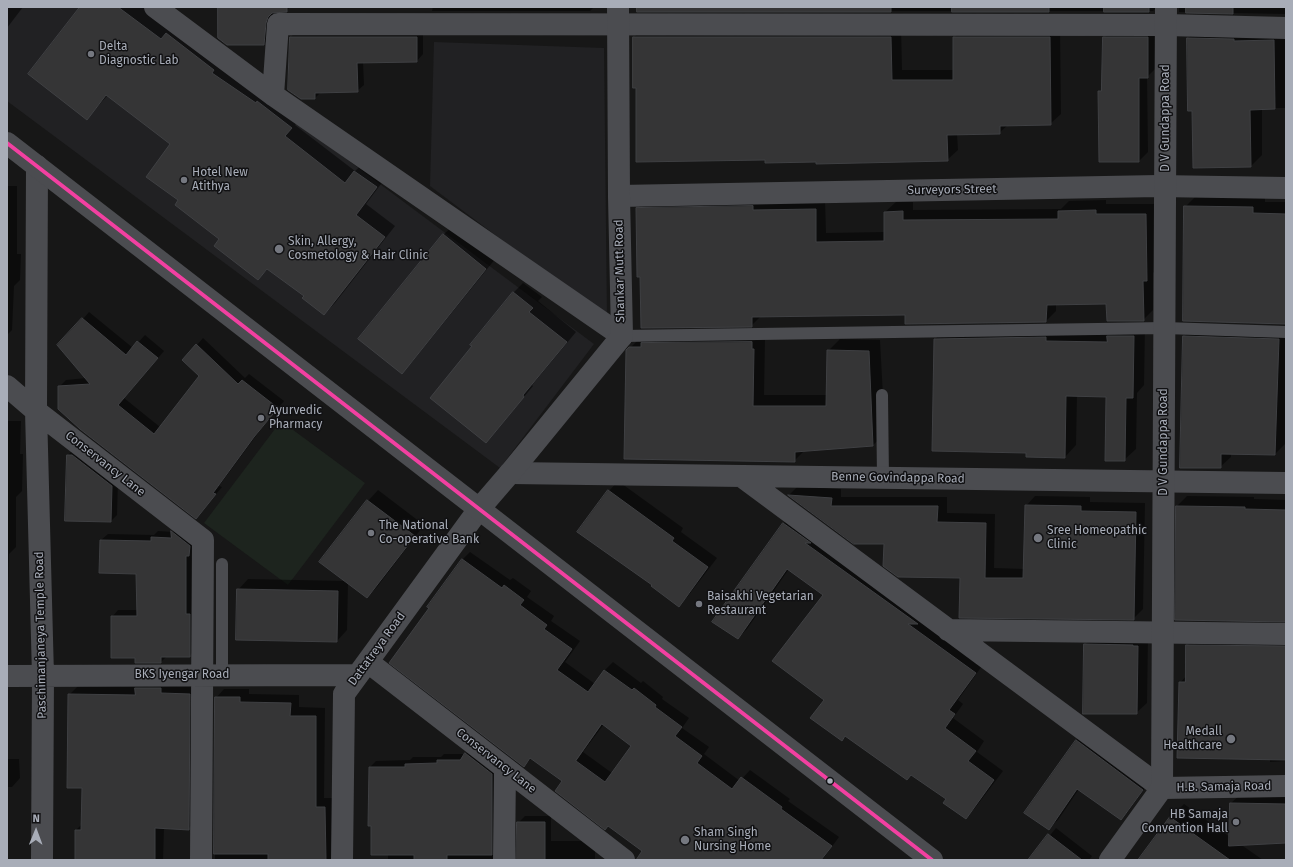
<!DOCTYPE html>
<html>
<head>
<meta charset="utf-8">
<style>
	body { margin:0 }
	#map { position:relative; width:1293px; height:867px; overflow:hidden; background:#171717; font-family:"Fira Sans",sans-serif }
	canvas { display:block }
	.frame { position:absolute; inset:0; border:8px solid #a8adb8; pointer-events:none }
	.north { position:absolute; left:16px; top:811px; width:40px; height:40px; -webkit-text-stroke:3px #111113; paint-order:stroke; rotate:1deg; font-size:11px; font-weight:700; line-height:16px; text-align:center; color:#a8adb8 }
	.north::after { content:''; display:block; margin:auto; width:14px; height:18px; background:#a8adb8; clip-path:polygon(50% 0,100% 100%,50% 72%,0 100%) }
</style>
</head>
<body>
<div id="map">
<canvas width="1293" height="867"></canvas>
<div class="frame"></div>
<div class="north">N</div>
</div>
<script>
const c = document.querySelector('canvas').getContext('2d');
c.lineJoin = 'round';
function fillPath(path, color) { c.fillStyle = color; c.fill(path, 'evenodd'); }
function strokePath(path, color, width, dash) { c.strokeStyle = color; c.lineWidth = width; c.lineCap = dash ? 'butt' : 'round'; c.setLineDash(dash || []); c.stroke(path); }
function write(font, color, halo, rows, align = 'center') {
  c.font = font + ' "Fira Sans",sans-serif'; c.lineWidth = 3; c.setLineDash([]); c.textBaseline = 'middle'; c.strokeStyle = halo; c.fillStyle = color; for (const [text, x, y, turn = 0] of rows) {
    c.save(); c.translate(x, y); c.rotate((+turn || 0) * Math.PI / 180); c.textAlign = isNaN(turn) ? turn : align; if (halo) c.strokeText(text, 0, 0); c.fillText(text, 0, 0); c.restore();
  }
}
fillPath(new Path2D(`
	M7,7H143L594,344L500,468L7,101Z
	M434,42L604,48L607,319L430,186Z`), '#212123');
fillPath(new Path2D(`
	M281,421L365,483L288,585L204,523Z`), '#1d241e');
fillPath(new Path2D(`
	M7,7H23L7,28Z
	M81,7H144L172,28L302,117L295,125L355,171L366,161L387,176L366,204L395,226L335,303L324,314L305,296L268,269L258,279L220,239L179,200L171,144L108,95L87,118Z
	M219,7H290L286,11H277L275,32L264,44Z
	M433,7H594L590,11H432Z
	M638,7H1158L1153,11H638Z
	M1179,7H1286V14L1179,12Z
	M645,27H901L902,70H954V38L964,27H1060L1061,114L1050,124L1008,125L999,133L957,134L958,150L947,160L817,161L766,159L637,87L634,37Z
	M1199,27L1286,29V108H1262V155L1251,166L1193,110L1188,38Z
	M1113,29H1157L1156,68L1147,77L1148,152L1139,161H1100L1099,92L1103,88L1104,38Z
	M297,30L423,31V54L417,61L363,62L364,85L357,91L321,92L315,98L289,90L291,37Z
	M7,186H17V254H21L20,280L14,286L12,330L7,335Z
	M1198,194L1265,195V202H1286V323L1185,207Z
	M647,198L825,199L826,233L885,232V212L896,202H913V210L1061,209L1069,201L1106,200V204H1155L1156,270L1153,273V310L1143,320L1107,303L1056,304V311L1046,321L906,323V314L761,316L751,326L641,276L637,209Z
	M454,225L496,258L412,362L401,372L443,235Z
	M523,283L542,297L538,301L576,332L532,385L533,386L495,432L486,442L474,346L514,292Z
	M89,312L133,348L145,335L164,351L124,398L160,427L200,376L197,345L203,338L245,378L249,374L284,401L261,429L219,486L222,487L196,518L59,387L66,380L86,378L83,319Z
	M1145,325L1144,385L1137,393L1136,449L1124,460L1107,396L1077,395L1076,445L1065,457L1027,452L935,339L946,328Z
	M1194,326L1286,329L1285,444L1275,454L1231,453V457L1220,467L1184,337Z
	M642,336L765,338L764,395H828V351L840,339L880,340L885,434L873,445L805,450L794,461L630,348Z
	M7,421H21L20,454H23L22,491L16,497V547L9,554L8,591L7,593Z
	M74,449L118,480L117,515L111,521L68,455Z
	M618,481L683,528L681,532L717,558L688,596L679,605L653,584L609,491Z
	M798,486L841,489V497H947V513L995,514L994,568L1025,569L1026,506L1035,496L1090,497V502L1145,503L1143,609L1133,619L961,577L885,543H854L789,495Z
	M378,490L424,525L377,587L367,597L348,583L347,630L337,641L238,590L248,579L345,581L368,501Z
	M1187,496L1254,497V499L1286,500V620L1177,506Z
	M793,514L984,663L958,700L963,704L953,718L984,741L977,752L1003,771L975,808L966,817L947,799L912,774L846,736L842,740L825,699L824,595L789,569L747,629L738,638L714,621L784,523Z
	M178,526L195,549L192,553V608L196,650L189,656H167L161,662L136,657L112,617L118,610H138L137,573L101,540L108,534L154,535L158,531L173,532Z
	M470,552L510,580L513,578L531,591L527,597L554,616L551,621L580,641L565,662L595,684L605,670L613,662L641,683L643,681L663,697L662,699L689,718L682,728L709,747L704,754L740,781L750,770L790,799L788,801L839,837L822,860H640L643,851L564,781L532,758L524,765L431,608L462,560ZM604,724L632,746L612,773L583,752Z
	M1095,634L1148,636L1147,703L1136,713L1085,645Z
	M1196,636L1286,637V761L1270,762V759L1180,683L1186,676L1187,646Z
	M198,685L197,820L188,829L164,828L163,860H75L76,830L82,824L83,787L69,695L78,686Z
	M224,689H249V694L299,695V707L325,708L324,798H334L333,860H215L216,698Z
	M1085,731L1151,780L1129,810L1121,819L1079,789L1058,820L1049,828L1026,813L1076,740Z
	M472,747L499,767L500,860H388V854L370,767L376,761L410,760L413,757H441L444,754H466Z
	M7,759H19L20,778L12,787H7Z
	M1242,793L1286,794V842L1240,844L1263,860H1139L1171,817L1184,804L1230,837L1231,803Z
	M525,816H551V841H594L595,842V860H518V823Z
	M1056,828L1092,856L1089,860H1030Z`), '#0007');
const building = new Path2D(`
	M80,7H118L161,39L166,33L214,70L212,73L256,103L257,101L292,128L285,136L345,183L354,171L377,187L356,215L385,237L324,315L302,298L304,296L267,269L258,280L214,246L219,239L175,205L178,200L146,177L170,144L106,95L87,120L28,74Z
	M218,7H287V12L272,13L268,17L266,23L264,45H227L218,38Z
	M637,7H891V12H637Z
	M952,7H1049V12H952Z
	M1104,7H1149V12H1104Z
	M1186,7H1233V14L1186,13Z
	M290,37H417V62L357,63L358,92L315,93V99H301L288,90Z
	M633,37H891L892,80H953V37H1050L1051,125L1000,126V134L947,135L948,161L816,164V162L765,163V160L636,162V88H633Z
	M1103,37H1148V78H1139V162H1099L1098,91H1101Z
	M1187,38L1234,39V41L1274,40L1275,109L1250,110L1251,167L1193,168L1192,111H1188Z
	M753,206V210L816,209V242L884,241V212L903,211V220L1058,219V211L1096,210V214H1146L1147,281H1143L1144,321H1107L1106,304L1047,305L1046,322L905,324V315L752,317V327L641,328L640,277H637L636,208Z
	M1184,206L1253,207V213L1286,214V324L1183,321Z
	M443,234L486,269L402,374L358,339Z
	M513,292L533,308L529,312L567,342L523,395L524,397L486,443L430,398L472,346L470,345Z
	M82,318L126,355L137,341L158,358L118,405L154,434L199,376L182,360L196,344L238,384L242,380L278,408L254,437L213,493L216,494L196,519L80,429L58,409V386L90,384L57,345Z
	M1107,336H1134L1133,398H1126L1125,461H1105L1106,397L1066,396L1065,458L1026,457V453L932,451L934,339L1046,337V341L1107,342Z
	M1183,336L1279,339L1275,455L1221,454V468H1180Z
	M752,342V349H754L753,406H826L827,350L869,351L873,446L795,452V462L624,459L626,350L629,347H641V343Z
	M67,455H72L112,486L111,522L65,521Z
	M608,490L674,538L672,541L708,567L679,607L651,586L652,585L577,532Z
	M788,495L832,498L831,506H938L937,522L986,523L985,578H1023L1025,505L1081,506V511L1136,512L1134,620L959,618L960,578L898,577L883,566L884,544H854Z
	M367,500L415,536L367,598L319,562Z
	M1176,506L1245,507V509L1286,510V622L1175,620Z
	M783,523L811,543H805L918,624H908L976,673L949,710L955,714L945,728L976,751L968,761L994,780L966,819L943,803L946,799L911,775L907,780L845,736L842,741L810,718L824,700L772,661L823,595L787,569L738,639L712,622Z
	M171,531L190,546L189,556H186V614H190V657H161V663H135V658H111V616H137L136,574L99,573L100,540L151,541V537L171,538Z
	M462,559L502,588L504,585L524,600L520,605L547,625L544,629L572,649L557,670L588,692L604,670L632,690L634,688L656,705L655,707L682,727L675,736L702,756L697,763L732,789L741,777L782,807L781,809L832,846L821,860H636L642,851L608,826L605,830L555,791L562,781L530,758L524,767L389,663L429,608L427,607ZM602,724L631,746L605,782L576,761Z
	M237,589L338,591L337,642L236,640Z
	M1084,644L1133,645V646H1138L1137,714H1083Z
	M1186,645L1286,646V760L1177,758L1179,682H1185Z
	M135,688H161V693L190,694L189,830L155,828V860H75V830H81L82,788H67L68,694L135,695Z
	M215,697H240V702L291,703L290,716H316V807H325L326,860H268V854H214Z
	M1076,740L1143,790L1121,820L1077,789L1049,830L1024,813Z
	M465,753L492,774V855H447V860H414V855H371V826H368L369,767H405V764L437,763V760H460Z
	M1230,803L1286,804V843L1229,846Z
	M1170,817L1230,860H1138Z
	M517,822H545V860H516Z
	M1048,834L1082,860H1028Z`);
fillPath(building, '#353536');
strokePath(building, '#3f4043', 1);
strokePath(new Path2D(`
	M622,336L1165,328L1286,332
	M882,395L883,478
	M222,675V564`), '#4b4c50', 12);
strokePath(new Path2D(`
	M155,7L273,95L622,336
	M273,95L278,24L1166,25L1286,28
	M37,166L36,411L43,676L42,860
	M619,196L1158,186L1286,188
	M7,386L36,411L203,540L201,860
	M510,473L1286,483
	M741,476L1162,788L1286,786
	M948,630L1286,634
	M368,662L624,860
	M7,676L358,675
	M342,860L344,694L479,509
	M504,860L505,768`), '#4b4c50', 22);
strokePath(new Path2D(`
	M7,143L932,860
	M479,509L510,473L622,336L619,196L618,7
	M1110,860L1162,788L1166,7`), '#4b4c50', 22);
strokePath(new Path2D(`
	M7,143L932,860`), '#f240a1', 4);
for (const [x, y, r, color] of [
	[91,54,4,"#757880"],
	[184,180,4,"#757880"],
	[279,249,5,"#757880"],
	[261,418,4,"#757880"],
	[371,533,4,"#757880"],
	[1038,538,5,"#757880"],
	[699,604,4,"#757880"],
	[1231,739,5,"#757880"],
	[830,781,3.5,"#a8adb8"],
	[1236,822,4,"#757880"],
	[685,840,5,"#757880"]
]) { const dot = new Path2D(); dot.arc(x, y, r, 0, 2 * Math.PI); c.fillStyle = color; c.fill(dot); strokePath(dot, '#111113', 1.5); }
write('12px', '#a8adb8', '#111113', [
	["Delta",99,47],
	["Diagnostic Lab",99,61],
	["Hotel New",192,173],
	["Atithya",192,187],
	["Skin, Allergy,",288,242],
	["Cosmetology & Hair Clinic",288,256],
	["Ayurvedic",269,411],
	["Pharmacy",269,425],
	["The National",379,526],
	["Co-operative Bank",379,540],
	["Sree Homeopathic",1047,531],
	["Clinic",1047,545],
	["Baisakhi Vegetarian",707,597],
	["Restaurant",707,611],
	["Medall",1222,732,"right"],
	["Healthcare",1222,746,"right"],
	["HB Samaja",1228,815,"right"],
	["Convention Hall",1228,829,"right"],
	["Sham Singh",694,833],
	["Nursing Home",694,847]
], 'left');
write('12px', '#a8adb8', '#111113', [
	["D V Gundappa Road",1166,118,-90],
	["Surveyors Street",952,190,-1],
	["Shankar Mutt Road",620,271,-91],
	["D V Gundappa Road",1164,442,-90],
	["Conservancy Lane",105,464,38],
	["Benne Govindappa Road",898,478,1],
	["Paschimanjaneya Temple Road",41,635,-91],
	["Dattatreya Road",377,649,-54],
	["BKS Iyengar Road",182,675],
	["Conservancy Lane",496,761,38],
	["H.B. Samaja Road",1224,787,-1]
]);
</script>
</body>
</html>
